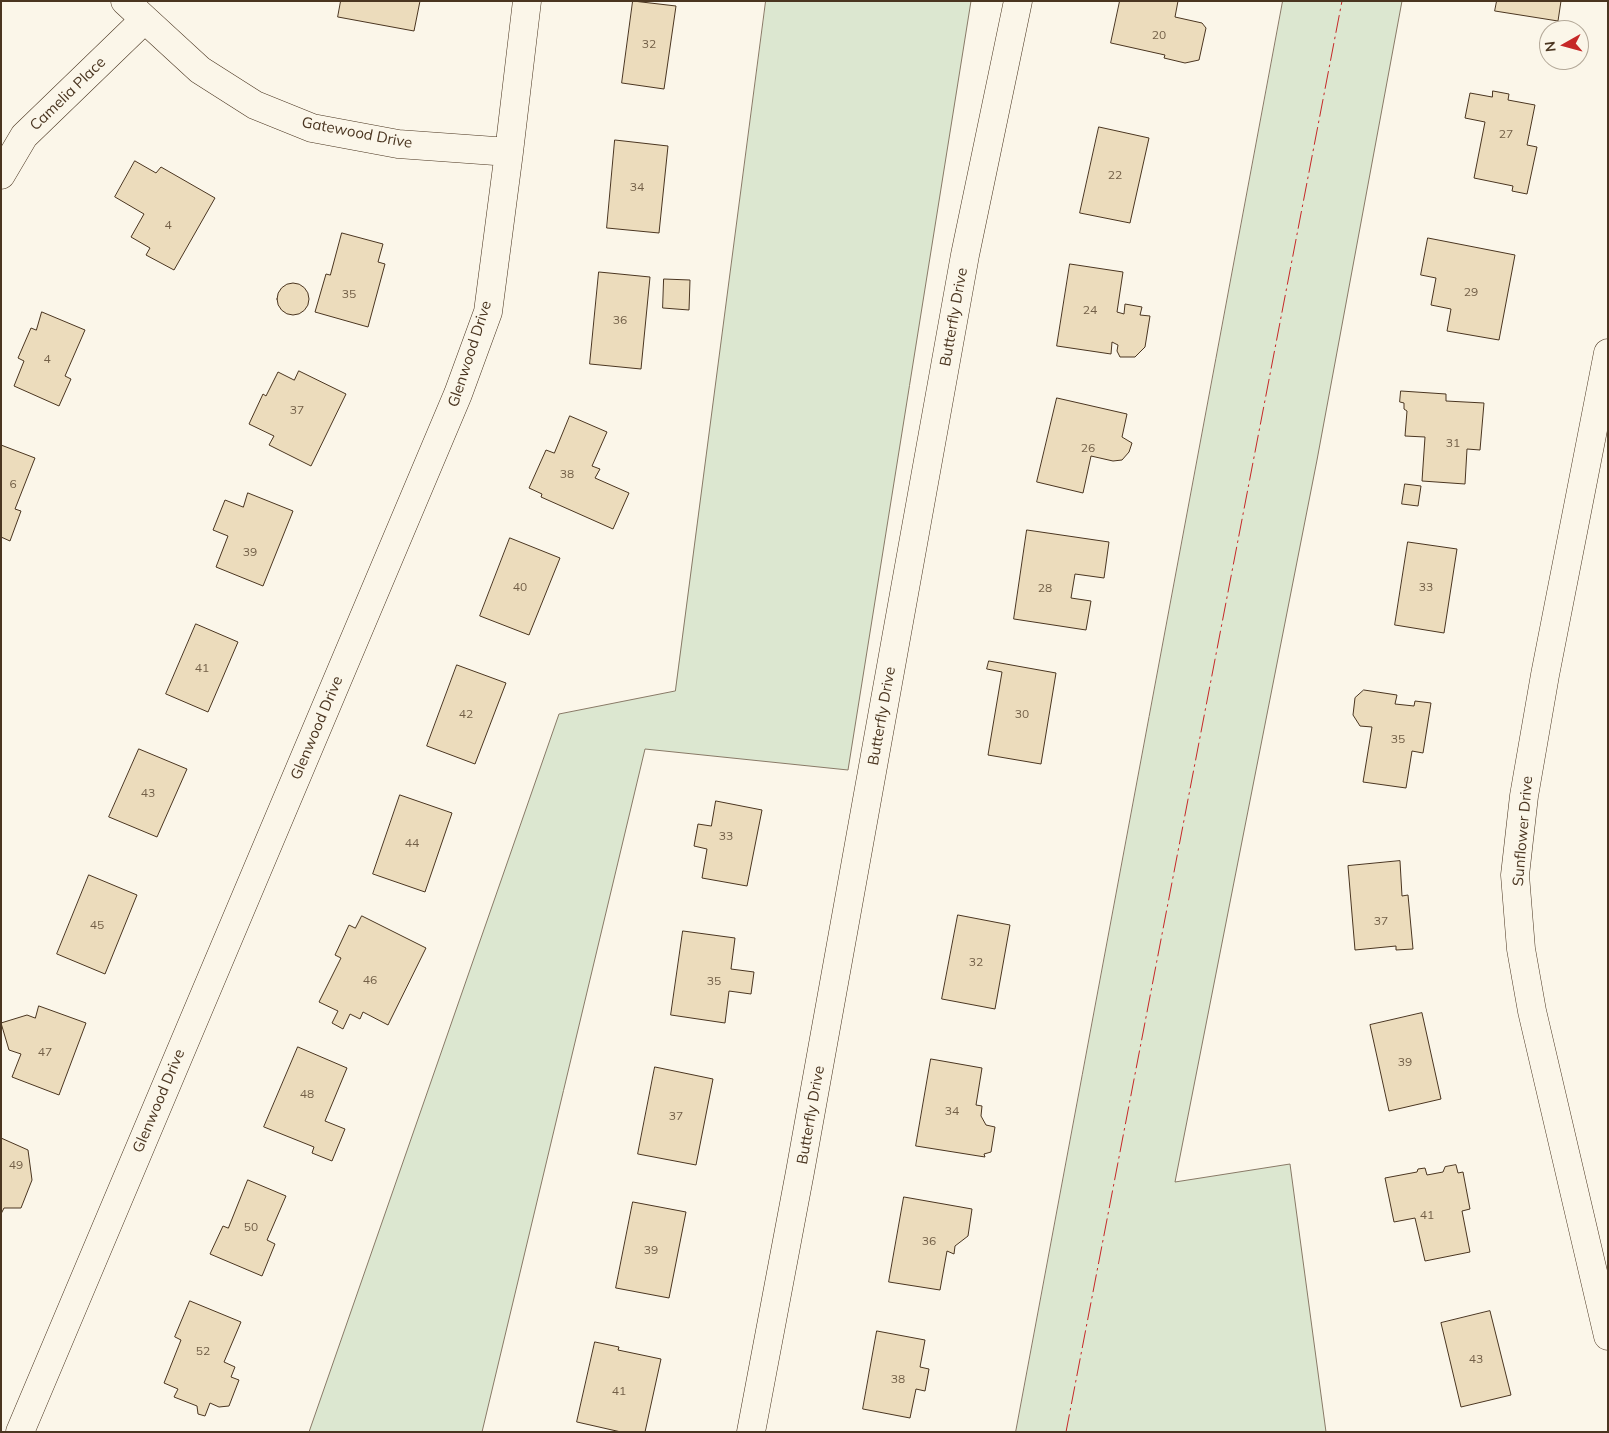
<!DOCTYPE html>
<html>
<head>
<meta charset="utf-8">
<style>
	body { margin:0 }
	#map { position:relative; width:1609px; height:1433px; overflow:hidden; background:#fbf6e9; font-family:Mulish,sans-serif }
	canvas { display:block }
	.frame { position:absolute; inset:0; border:2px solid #4a3520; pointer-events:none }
	.north { position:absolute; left:1539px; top:20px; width:50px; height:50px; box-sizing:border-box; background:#fbf6e9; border:1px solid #b4a999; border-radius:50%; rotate:263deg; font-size:14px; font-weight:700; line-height:20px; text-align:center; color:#4a3520 }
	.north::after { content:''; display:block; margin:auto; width:18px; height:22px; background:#c62828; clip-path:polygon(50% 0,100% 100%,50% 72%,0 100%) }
</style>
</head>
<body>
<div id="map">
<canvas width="1609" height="1433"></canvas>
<div class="frame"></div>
<div class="north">N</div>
</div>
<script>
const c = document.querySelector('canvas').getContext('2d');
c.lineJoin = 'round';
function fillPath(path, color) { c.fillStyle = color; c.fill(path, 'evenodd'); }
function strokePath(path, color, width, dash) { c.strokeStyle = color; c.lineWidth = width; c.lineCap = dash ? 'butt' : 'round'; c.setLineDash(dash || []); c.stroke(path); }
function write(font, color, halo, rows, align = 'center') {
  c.font = font + ' Mulish,sans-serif'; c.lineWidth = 4; c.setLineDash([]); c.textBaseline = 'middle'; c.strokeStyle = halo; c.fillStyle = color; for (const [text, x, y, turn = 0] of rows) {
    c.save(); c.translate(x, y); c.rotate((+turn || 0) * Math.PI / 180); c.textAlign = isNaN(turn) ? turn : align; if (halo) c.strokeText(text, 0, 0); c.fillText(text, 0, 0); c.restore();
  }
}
const green = new Path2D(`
	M766,1H971L848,770L645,749L482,1432H309L559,714L675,691Z
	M1283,1H1402L1317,460L1175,1182L1290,1164L1326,1432H1016Z`);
fillPath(green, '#dce7d0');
strokePath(green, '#887966', 1);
const building = new Path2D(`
	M341,1H420L414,31L338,17Z
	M633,1L676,6L664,89L622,83Z
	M1120,1H1178L1175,17L1202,23L1206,28L1199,60L1185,63L1164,58L1165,55L1111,43Z
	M1497,1H1561L1558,21L1495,11Z
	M1493,91L1509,94L1508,100L1535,105L1527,145L1537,147L1527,194L1512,191L1513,186L1474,178L1485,122L1465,118L1470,93L1492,97Z
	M1099,127L1149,138L1130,223L1080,213Z
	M615,140L668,146L659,233L607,228Z
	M135,161L156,173L161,167L215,198L174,270L146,255L150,248L131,237L144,214L115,197Z
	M342,233L383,244L378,262L385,264L368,327L315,312L326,274L330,275Z
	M1428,238L1515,255L1499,340L1447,331L1451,309L1431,305L1436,278L1421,275Z
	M1070,264L1123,272L1117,312L1124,314L1125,304L1142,307L1140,315L1150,316L1145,347L1135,357H1120L1117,351L1118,345L1112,342L1111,354L1057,346Z
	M599,272L650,277L641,369L590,364Z
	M664,279L690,280L689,310L663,308Z
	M277 299a16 16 0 1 1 32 0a16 16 0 1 1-32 0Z
	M42,312L85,330L65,376L71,379L59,406L14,386L24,361L18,358L31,328L36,330Z
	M299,371L346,394L311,466L269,445L274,436L249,424L263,394L266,396L278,372L294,380Z
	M1401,391L1446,394V401L1484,403L1480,450L1467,449L1465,484L1422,481L1425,437L1405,436L1407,411L1404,409V403L1400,402Z
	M1057,398L1127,414L1122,437L1132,443L1129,452L1122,460L1113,461L1091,456L1083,493L1037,482Z
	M570,416L607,432L592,466L600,469L595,478L629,493L613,529L541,497L542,494L529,488L546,450L554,453Z
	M1,445L35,458L15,509L21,511L10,541L1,537Z
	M1405,484L1421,486L1418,506L1402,504Z
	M248,493L293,511L263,586L216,567L228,536L213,530L225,500L243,507Z
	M1027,530L1109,542L1104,578L1075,574L1071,598L1091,601L1086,630L1014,619Z
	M510,538L560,558L529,635L480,616Z
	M1408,542L1457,549L1444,633L1395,625Z
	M196,624L238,642L208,712L166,694Z
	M989,661L1056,673L1041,764L988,755L1002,672L987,669Z
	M457,665L506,683L475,764L427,746Z
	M1364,690L1397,695L1395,704L1414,706L1415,701L1431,703L1423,753L1412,751L1406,788L1363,782L1372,727L1360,726L1353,715L1355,698Z
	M139,749L187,769L157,837L109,817Z
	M400,795L452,813L425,892L373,874Z
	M716,801L762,810L747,886L702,878L707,849L694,846L698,824L711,826Z
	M1400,861L1402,896L1408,895L1413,949L1396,950V946L1355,950L1348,866Z
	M89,875L137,895L105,974L57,954Z
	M958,915L1010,925L995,1009L942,999Z
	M362,916L426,948L388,1025L363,1012L360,1019L350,1014L343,1029L332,1023L338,1011L319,1002L341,958L335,955L349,925L355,928Z
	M683,931L735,938L731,969L754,972L751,994L729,991L725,1023L671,1015Z
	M39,1006L86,1023L59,1095L12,1077L21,1054L9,1050L1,1023L27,1015L35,1018Z
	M1422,1013L1441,1099L1389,1111L1370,1025Z
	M298,1047L347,1068L325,1121L345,1129L332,1161L312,1153L314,1147L264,1127Z
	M931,1059L982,1068L976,1105L982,1106L981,1116L986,1125L995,1127L991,1152L984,1154L985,1157L916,1146Z
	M655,1067L713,1079L696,1165L638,1154Z
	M1,1138L28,1150L32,1180L21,1208H4L1,1214Z
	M1456,1165L1458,1173L1463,1172L1470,1209L1462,1211L1470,1252L1425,1261L1415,1218L1394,1222L1385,1178L1417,1172L1418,1169L1425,1168L1427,1175L1443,1172L1445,1167Z
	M248,1180L286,1196L267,1240L275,1244L262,1276L210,1254L223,1226L228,1228Z
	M904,1197L972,1209L968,1236L955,1246L954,1254L947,1251L940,1290L889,1282Z
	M633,1202L686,1212L669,1298L616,1288Z
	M190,1301L241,1322L224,1362L235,1367L231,1377L239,1380L229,1406L219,1407L210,1403L205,1416L198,1414L197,1406L174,1397L178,1389L164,1383L181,1340L175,1337Z
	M1490,1311L1511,1395L1461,1407L1441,1323Z
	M877,1331L925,1340L920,1367L929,1369L925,1391L916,1389L910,1418L863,1409Z
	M595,1342L619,1347L618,1350L661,1359L645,1432H621L577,1422Z`);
fillPath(building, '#ecdcbc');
strokePath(building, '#4a3520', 1);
const street = new Path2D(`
	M125,1L200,70L255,105L312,128L398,144L509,152
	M1,175L24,136L144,20
	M1608,353L1545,675L1524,796L1515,875L1521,949L1532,1011L1608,1336
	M20,1432L458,394L488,312L509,152L527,1
	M751,1432L800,1172L965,255L1018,1`);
strokePath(street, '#4a3520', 29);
strokePath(street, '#fbf6e9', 28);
strokePath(new Path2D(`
	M1066,1432L1342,1`), '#c62828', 1, [18, 4, 2.5, 4]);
write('12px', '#725f47', null, [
	["20",1159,35],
	["32",649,44],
	["27",1506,134],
	["22",1115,175],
	["34",637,187],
	["4",168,225],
	["29",1471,292],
	["35",349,294],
	["24",1090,310],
	["36",620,320],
	["4",47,359],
	["37",297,410],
	["31",1453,443],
	["26",1088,448],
	["38",567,474],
	["6",13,484],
	["39",250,552],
	["40",520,587],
	["33",1426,587],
	["28",1045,588],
	["41",202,668],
	["42",466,714],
	["30",1022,714],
	["35",1398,739],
	["43",148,793],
	["33",726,836],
	["44",412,843],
	["37",1381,921],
	["45",97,925],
	["32",976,962],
	["46",370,980],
	["35",714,981],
	["47",45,1052],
	["39",1405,1062],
	["48",307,1094],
	["34",952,1111],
	["37",676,1116],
	["49",16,1165],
	["41",1427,1215],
	["50",251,1227],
	["36",929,1241],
	["39",651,1250],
	["52",203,1351],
	["43",1476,1359],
	["38",898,1379],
	["41",619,1391]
]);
write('15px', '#4a3520', '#fbf6e9', [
	["Camelia Place",68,94,-44],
	["Gatewood Drive",357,133,11],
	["Butterfly Drive",954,317,-80],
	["Glenwood Drive",470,354,-72],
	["Butterfly Drive",882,716,-80],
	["Glenwood Drive",317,728,-67],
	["Sunflower Drive",1523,831,-85],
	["Glenwood Drive",159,1101,-67],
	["Butterfly Drive",811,1115,-80]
]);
</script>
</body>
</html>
